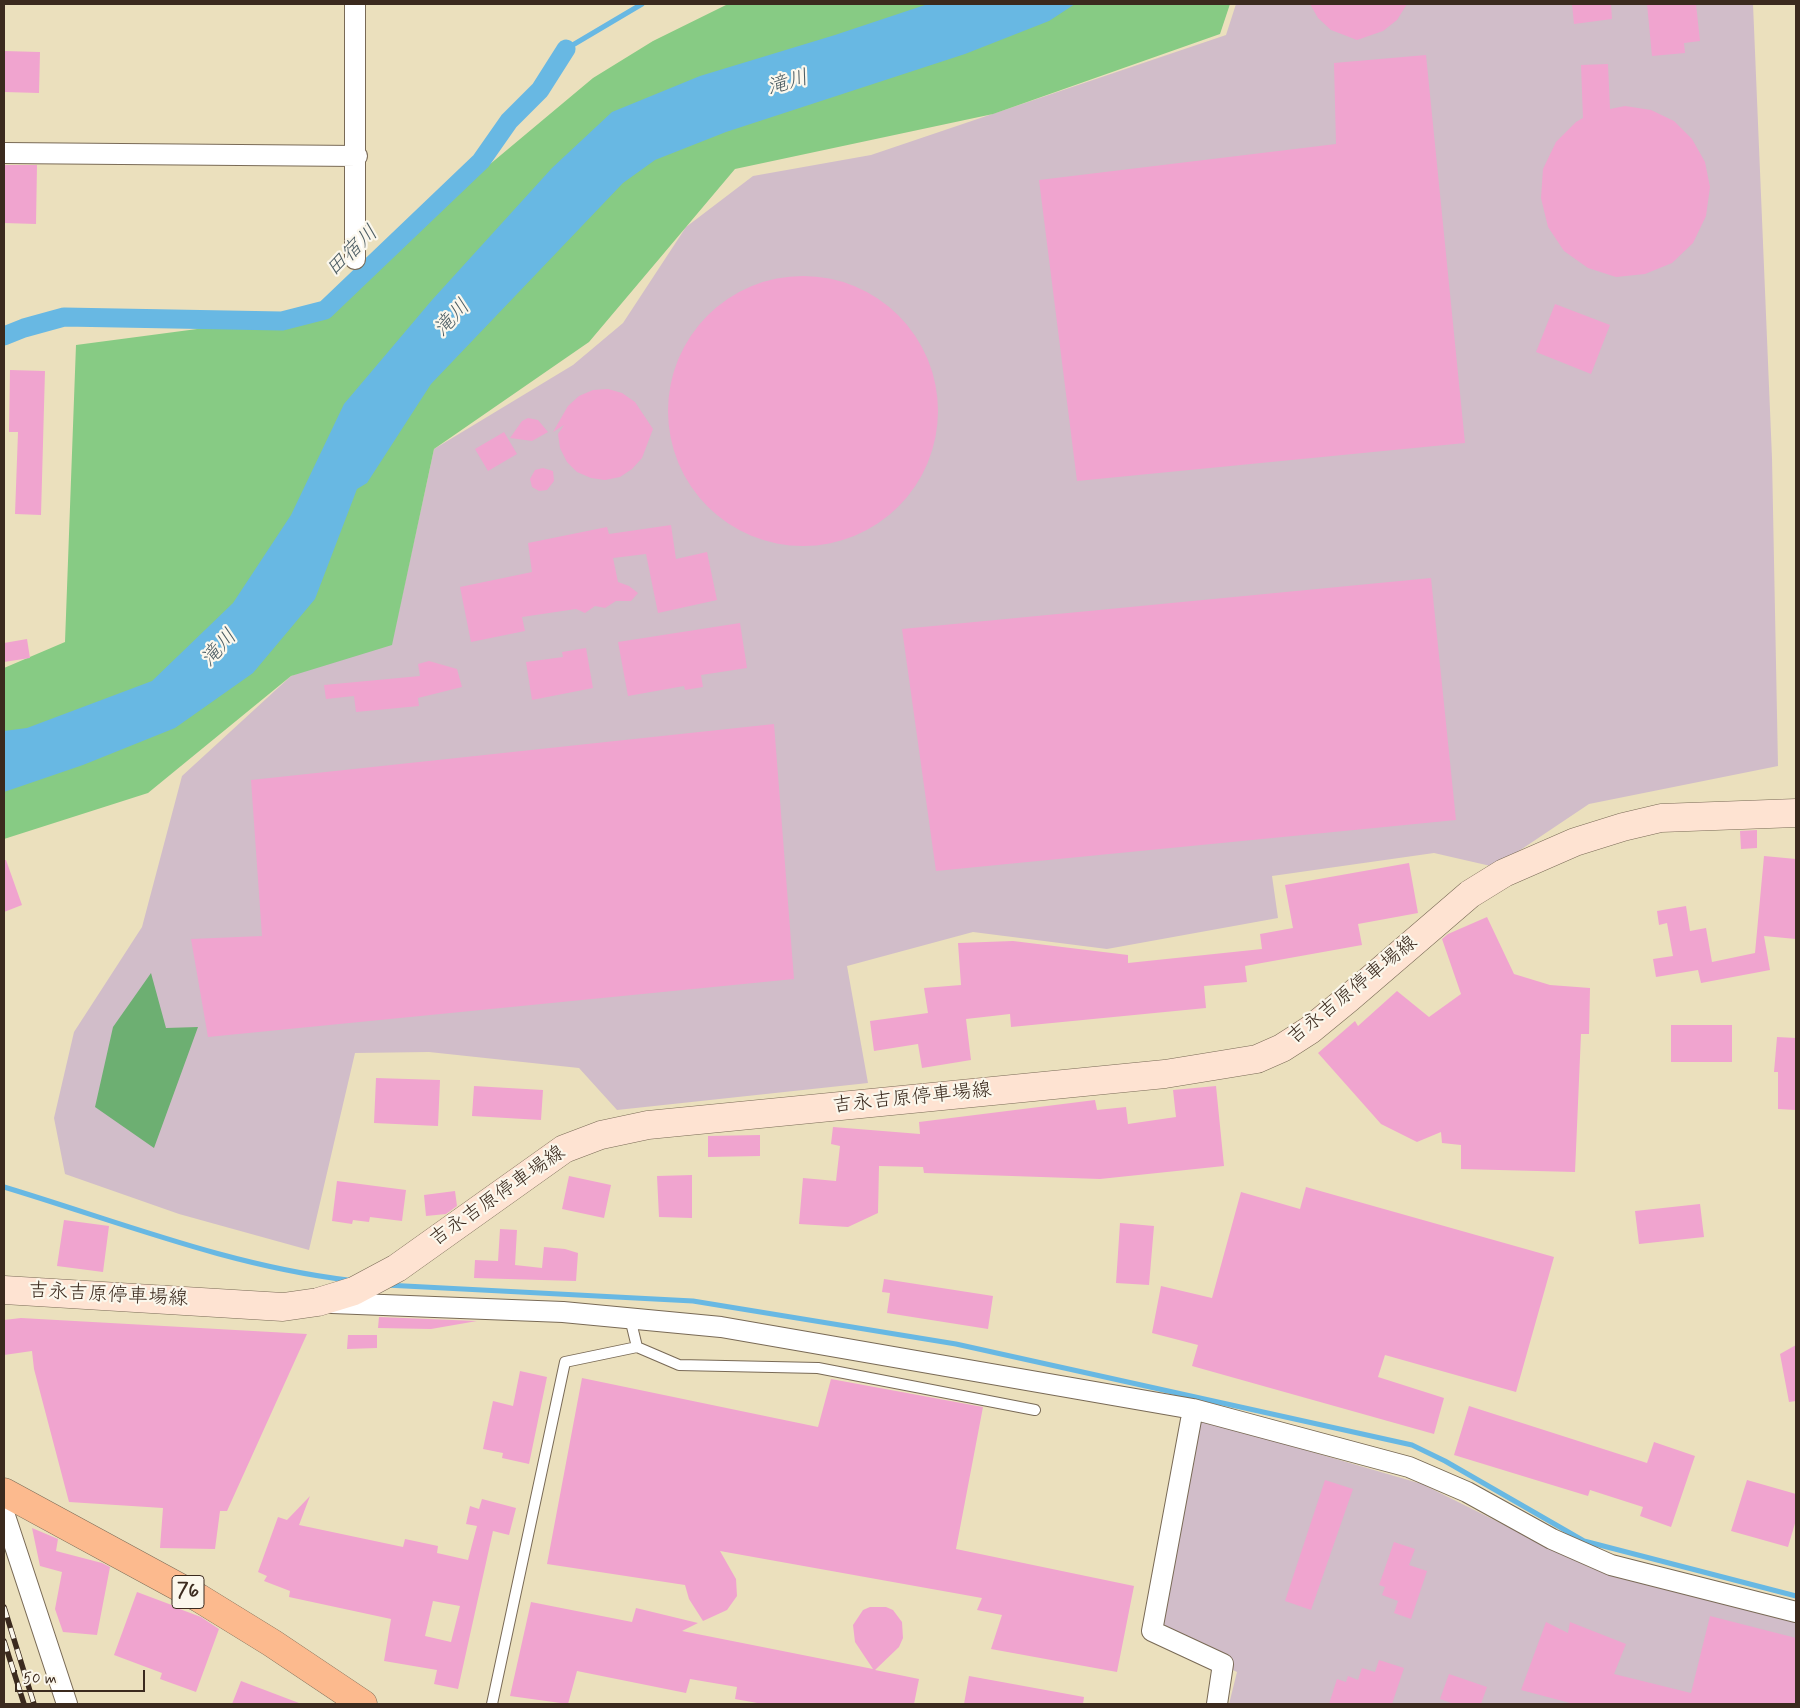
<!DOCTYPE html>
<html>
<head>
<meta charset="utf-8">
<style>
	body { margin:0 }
	#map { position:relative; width:1800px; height:1708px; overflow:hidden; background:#ebe0bd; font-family:Mynerve,sans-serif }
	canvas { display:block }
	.frame { position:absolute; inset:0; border:5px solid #3b2a1e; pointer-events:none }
	.scale { position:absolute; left:15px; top:1670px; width:130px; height:22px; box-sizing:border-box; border:2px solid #3b2a1e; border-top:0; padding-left:6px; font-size:15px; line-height:18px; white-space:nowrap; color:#3b2a1e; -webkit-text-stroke:4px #fbf7ec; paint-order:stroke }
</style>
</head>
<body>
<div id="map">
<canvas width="1800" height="1708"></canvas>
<div class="frame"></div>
<div class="scale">50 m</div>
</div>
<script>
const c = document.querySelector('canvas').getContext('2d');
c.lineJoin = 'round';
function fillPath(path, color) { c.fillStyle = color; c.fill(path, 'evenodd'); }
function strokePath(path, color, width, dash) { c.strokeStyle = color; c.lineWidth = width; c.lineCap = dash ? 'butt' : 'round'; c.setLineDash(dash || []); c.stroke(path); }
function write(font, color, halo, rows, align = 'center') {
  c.font = font + ' Mynerve,"Klee One",sans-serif'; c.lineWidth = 4.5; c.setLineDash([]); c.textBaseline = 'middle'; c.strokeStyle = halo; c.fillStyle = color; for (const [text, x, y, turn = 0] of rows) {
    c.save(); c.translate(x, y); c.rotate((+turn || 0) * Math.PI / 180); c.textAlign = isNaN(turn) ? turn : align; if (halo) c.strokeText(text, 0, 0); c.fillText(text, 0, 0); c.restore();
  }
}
fillPath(new Path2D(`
	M1236,4H1753L1772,458L1778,766L1589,804L1495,867L1434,853L1272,876L1278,918L1107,949L973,932L847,966L868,1083L617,1110L579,1068L429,1052L355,1053L309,1250L179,1214L65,1174L54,1118L74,1032L142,927L182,776L291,676L394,633L434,449L573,365L623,323L686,227L753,176L871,155L1226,35Z
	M1192,1417L1422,1484L1591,1568L1796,1621V1704H1229L1237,1672L1152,1631Z`), '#d1bdc9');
fillPath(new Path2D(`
	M728,4H1230L1220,34L993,114L735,169L589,342L434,449L392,645L291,676L148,793L4,839V668L65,642L76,345L303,315L379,257L593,78L653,41Z`), '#87cb84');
fillPath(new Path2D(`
	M151,973L166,1028L198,1027L154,1148L95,1107L113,1027Z`), '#6daf72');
fillPath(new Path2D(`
	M928,4H1075L1049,21L965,54L726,132L655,160L623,183L431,384L367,483L357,489L315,599L253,673L175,728L83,765L4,792V731L27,728L152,681L233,603L291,515L344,404L432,300L552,168L612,112L700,76L835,35Z`), '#68b8e3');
strokePath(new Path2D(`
	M566,49L642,4
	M4,1187C117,1221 230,1266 348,1280
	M386,1285L693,1301L956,1344L1412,1445L1445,1461L1584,1541L1796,1596`), '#68b8e3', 5);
strokePath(new Path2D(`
	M4,336L24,328L64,317L282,321L325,310L481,161L509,121L540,90L566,49`), '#68b8e3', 19);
fillPath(new Path2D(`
	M1310,4H1407L1397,20L1383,31L1357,40L1331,30L1318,18Z
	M1572,4H1611L1612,19L1574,24Z
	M1647,4H1696L1700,41L1684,43L1685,53L1652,56Z
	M4,51L40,52L39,93L4,92Z
	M1426,55L1465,443L1077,481L1039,180L1336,144L1334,63Z
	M1608,64L1610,109L1625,106L1651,110L1674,121L1692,139L1705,162L1710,187L1706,216L1693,243L1672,263L1645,274L1616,277L1588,268L1564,251L1548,227L1541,198L1543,169L1556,142L1576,122L1583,118L1581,65Z
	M4,165H37L36,224L4,223Z
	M668 411a135 135 0 1 1 270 0a135 135 0 1 1-270 0Z
	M1555,304L1610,325L1591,374L1536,352Z
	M10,370L45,371L41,515L15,514L18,432H9Z
	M608,389L622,393L635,402L653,429L642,458L632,469L620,477L605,480L591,478L577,472L567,462L560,448L558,434L564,425L553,432L568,406L579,396L593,390Z
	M528,418L538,420L548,432L532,441L510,438L522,421Z
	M504,432L517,454L488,471L475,449Z
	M543,468L553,471L554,481L547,490L539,491L532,487L530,479L535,470Z
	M671,525L676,559L707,552L717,600L658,613L646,554L613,558L618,582L629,586L638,593L631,601H616L605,608L595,606L585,613L576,609L522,617L525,631L471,642L460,587L532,572L528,543L607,527L609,534Z
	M1431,578L1456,820L936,871L902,629Z
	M740,623L747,668L701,675L703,687L685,690L684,686L628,696L618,642Z
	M27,639L30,658L4,662V643Z
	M586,648L593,688L532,700L526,662L563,657L562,652Z
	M429,661L457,669L462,687L418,698L419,706L356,712L354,696L326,699L324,685L420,676L418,664Z
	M774,724L794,979L208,1037L191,939L262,936L251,780Z
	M1757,830V848L1741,849L1740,831Z
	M1764,856L1796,859V939L1764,936L1770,970L1701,983L1698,970L1656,977L1653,959L1673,956L1667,923L1659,925L1657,911L1686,906L1690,931L1706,928L1712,962L1755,953Z
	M4,860H6L22,905L4,912Z
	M1409,863L1418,913L1358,924L1362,945L1245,966L1247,982L1204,986L1206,1008L1011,1027L1010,1014L966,1019L971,1060L922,1068L918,1044L874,1051L870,1021L928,1013L924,988L961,985L958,943L1013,941L1128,955V963L1262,949L1260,934L1293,928L1285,885Z
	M1487,917L1514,974L1550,985L1590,988L1589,1034H1581L1575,1172L1461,1169V1145L1442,1143L1441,1132L1417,1142L1381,1124L1318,1053L1355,1021L1358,1026L1397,991L1429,1017L1461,994L1442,939L1448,934Z
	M1671,1025H1732V1062H1671Z
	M1777,1037L1796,1038V1110L1778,1109V1072H1774Z
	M376,1078L440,1080L438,1126L374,1123Z
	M474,1086L543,1090L541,1120L472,1116Z
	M1216,1086L1224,1166L1100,1179L924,1173L923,1167L879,1166L878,1213L848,1227L799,1224L803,1178L836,1181L840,1146L831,1144L833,1127L920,1134L919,1122L1095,1100L1097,1110L1126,1107L1128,1124L1176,1117L1173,1090Z
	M760,1135V1156L708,1157V1136Z
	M692,1175V1218L659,1217L657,1176Z
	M569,1176L611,1185L604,1218L562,1209Z
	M337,1181L406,1190L402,1221L370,1217L369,1222L353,1220L352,1224L332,1221Z
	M1306,1187L1554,1257L1516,1392L1385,1355L1378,1377L1444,1398L1434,1434L1192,1366L1198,1345L1152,1333L1161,1286L1212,1298L1241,1192L1300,1209Z
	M455,1191L457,1206L446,1214L426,1216L424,1195Z
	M1700,1204L1704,1237L1639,1244L1635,1211Z
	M64,1220L109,1226L103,1272L57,1266Z
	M1120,1223L1154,1226L1149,1285L1116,1283Z
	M500,1229L517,1230L515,1265L542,1268L544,1247L565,1249L578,1253L576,1281L474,1278L475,1260L498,1261Z
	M884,1279L993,1296L988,1329L887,1313L890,1293L882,1292Z
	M379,1317L477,1321L431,1329L378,1328Z
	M21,1318L307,1334L227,1511H220L215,1549L160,1548L163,1508L69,1502L34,1369L32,1351L4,1355V1320Z
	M348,1335H377V1348L347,1349Z
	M1796,1345V1401L1789,1402L1780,1354Z
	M520,1371L547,1377L529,1464L502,1458L503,1453L483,1449L493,1401L513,1406Z
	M582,1378L818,1427L831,1379L983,1407L956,1549L1134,1586L1117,1672L991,1649L1002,1615L977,1610L982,1598L720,1551L736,1579L737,1596L727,1610L703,1621L689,1599L685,1585L547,1564Z
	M1469,1406L1647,1463L1654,1442L1695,1456L1671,1527L1640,1516L1643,1507L1590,1490L1588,1496L1454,1455Z
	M1325,1480L1353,1489L1311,1610L1285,1601Z
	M1747,1480L1796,1494V1520L1788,1547L1731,1531Z
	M310,1496L299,1525L403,1547L405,1539L438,1546L437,1553L468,1560L477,1526L466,1524L470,1506L479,1509L482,1499L516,1508L509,1535L493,1531L458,1689L434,1684L437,1670L384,1661L391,1619L289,1597L290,1591L264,1581L267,1576L258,1572L278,1517L287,1520ZM433,1601L460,1606L451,1642L425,1636Z
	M32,1528L58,1539L56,1551L102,1563L110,1567L97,1635L63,1632L55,1609L62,1572L40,1566Z
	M1394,1542L1415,1549L1409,1565L1427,1571L1411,1619L1394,1613L1398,1601L1382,1595L1385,1587L1379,1585Z
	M137,1592L177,1607V1608L201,1617L219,1629L196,1692L160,1679L162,1673L114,1655Z
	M531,1602L632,1622L636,1608L698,1623L682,1631L873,1669L855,1642L853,1625L863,1610L870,1607H886L893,1610L902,1622L903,1638L899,1647L875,1670L919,1679L914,1704H763L735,1699L737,1687L690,1679L686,1693L577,1671L568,1704L510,1696Z
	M1710,1616L1796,1638V1704H1574L1521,1690L1546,1622L1568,1633L1570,1622L1626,1644L1614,1674L1691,1693Z
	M1379,1660L1404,1668L1392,1704H1329L1337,1679L1346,1682L1348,1676L1358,1680L1362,1668L1375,1672Z
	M1449,1674L1487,1687L1481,1704H1454L1440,1699Z
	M969,1676L1084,1697L1083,1704H964Z
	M241,1681L299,1703V1704H232Z`), '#f0a4cf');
const lane = new Path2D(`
	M637,1347L679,1365L818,1368L1035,1410
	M492,1704L565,1362L637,1347L630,1318`);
const street = new Path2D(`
	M4,153L357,156
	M355,259V4
	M332,1303L563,1312L721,1327L1193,1409L1409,1467L1467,1492L1552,1539L1611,1565L1796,1612
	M1193,1409L1152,1631L1223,1664L1217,1704
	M4,1513L67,1704`);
const secondary = new Path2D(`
	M4,1290L283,1307L318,1302L354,1291L397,1268L564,1149L601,1135L648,1125L1165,1074L1257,1059L1282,1048L1310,1030L1349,998L1470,894L1504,873L1575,842L1623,827L1661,818L1796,813`);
const primary = new Path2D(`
	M4,1492L199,1598L272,1643L363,1704`);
strokePath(lane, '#796a56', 12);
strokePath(street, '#796a56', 22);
strokePath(secondary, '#796a56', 29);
strokePath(primary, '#796a56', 29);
strokePath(lane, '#fff', 10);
strokePath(street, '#fff', 20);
strokePath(secondary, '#fee3d2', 28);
strokePath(primary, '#fcba8e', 28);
const rail = new Path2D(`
	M4,1607L34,1704
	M4,1641L24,1704`);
strokePath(rail, '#3b2a1e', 5.5);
strokePath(rail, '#fbf7ec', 4, [11]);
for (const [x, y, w] of [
	[188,1592,32]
]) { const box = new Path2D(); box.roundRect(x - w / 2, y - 16.5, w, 33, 4); c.fillStyle = '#fbf7ec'; c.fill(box); strokePath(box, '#3b2a1e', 1); }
write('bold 19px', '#3b2a1e', null, [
	["76",188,1592]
]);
write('20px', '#3b2a1e', '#fbf7ec', [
	["吉永吉原停車場線",1353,991,-39],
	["吉永吉原停車場線",912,1099,-6],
	["吉永吉原停車場線",498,1197,-35],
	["吉永吉原停車場線",108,1296,3]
]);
write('italic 21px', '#4b5c63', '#fbf7ec', [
	["滝川",788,84,-16],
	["田宿川",353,252,-44],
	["滝川",453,319,-47],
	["滝川",220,649,-48]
]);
</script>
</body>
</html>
